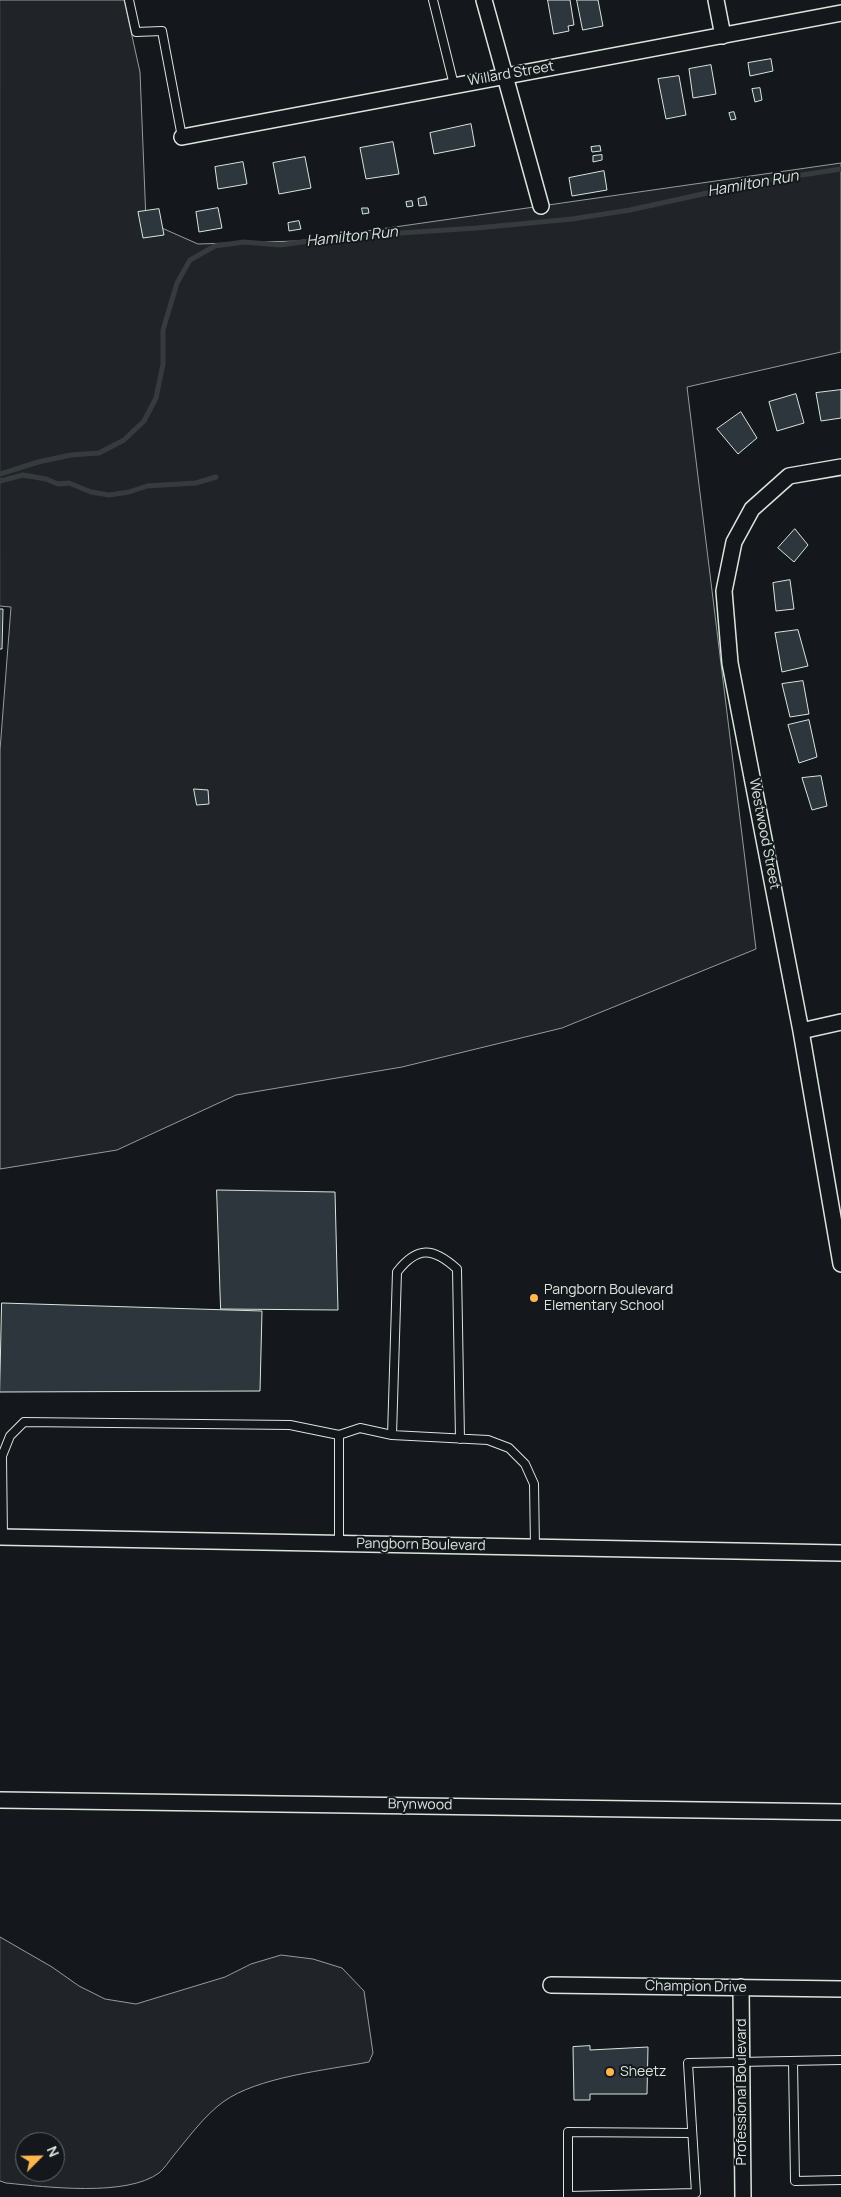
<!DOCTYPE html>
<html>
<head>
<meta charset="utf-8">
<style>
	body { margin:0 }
	#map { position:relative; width:841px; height:2197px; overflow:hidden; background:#14181c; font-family:Manrope,sans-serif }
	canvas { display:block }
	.north { position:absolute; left:15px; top:2132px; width:50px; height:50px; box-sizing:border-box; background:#14181c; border:1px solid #626a69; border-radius:50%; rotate:67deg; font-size:14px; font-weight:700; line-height:20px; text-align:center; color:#d8e6dc }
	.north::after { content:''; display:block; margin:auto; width:18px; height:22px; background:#ffb74d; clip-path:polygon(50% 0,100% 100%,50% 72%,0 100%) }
</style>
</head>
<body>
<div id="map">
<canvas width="841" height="2197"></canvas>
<div class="north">N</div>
</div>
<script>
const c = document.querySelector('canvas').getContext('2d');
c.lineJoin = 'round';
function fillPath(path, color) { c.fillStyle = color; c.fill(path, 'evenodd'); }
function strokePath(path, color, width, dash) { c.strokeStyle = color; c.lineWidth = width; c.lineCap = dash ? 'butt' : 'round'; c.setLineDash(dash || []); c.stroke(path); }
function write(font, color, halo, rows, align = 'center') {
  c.font = font + ' Manrope,sans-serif'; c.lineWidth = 4; c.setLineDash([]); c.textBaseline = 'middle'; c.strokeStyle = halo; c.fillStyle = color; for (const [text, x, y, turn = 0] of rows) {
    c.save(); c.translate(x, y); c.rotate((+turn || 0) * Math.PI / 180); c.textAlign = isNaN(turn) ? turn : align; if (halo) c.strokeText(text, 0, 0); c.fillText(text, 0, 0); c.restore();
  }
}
const green = new Path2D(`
	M0,0H124L140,72L146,221L198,244L297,241L841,163V352L687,387L756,949L562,1028L402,1067L236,1095L117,1150L0,1169V750L11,607L0,606Z
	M0,1937L52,1967L79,1986L105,1999L136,2004L225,1977L251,1964L281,1955L313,1959L342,1968L364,1991L373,2053L369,2062C327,2070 257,2077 223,2102C204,2116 189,2137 174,2155C169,2161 165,2168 159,2173C126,2197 47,2187 6,2183L0,2181ZM25,2142H55V2172H25Z`);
fillPath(green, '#202428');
strokePath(green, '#939e99', 1);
strokePath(new Path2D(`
	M0,474L38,462L71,455L99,453L124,440L144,421L156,398L163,364V330L177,283L190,260L215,246L244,242L280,245L339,237L477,228L572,219L630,210L757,182L841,169
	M0,481L23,475L46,479L58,484L69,483L91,492L109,495L129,492L147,486L196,483L216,477`), '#363b3e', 5);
const building = new Path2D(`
	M548,0H570L574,25L568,26L569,31L554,34Z
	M577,0H598L603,26L583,30Z
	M771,59L773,71L750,76L748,63Z
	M711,65L716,94L693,98L689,69Z
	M679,76L686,115L666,119L658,79Z
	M760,88L762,100L755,102L752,89Z
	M734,112L736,119L731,120L729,113Z
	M471,124L475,146L434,154L430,133Z
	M393,142L399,174L366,179L360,148Z
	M600,146L601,151L592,152L591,147Z
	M602,155V160L593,162V156Z
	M305,157L311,188L279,194L273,163Z
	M243,162L247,184L218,189L215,167Z
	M604,171L607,190L572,196L569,178Z
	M425,197L427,205L419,206L418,199Z
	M412,201L413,206L407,207L406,202Z
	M218,208L222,228L199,232L196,212Z
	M362,208H368L369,213L363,214Z
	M159,209L164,235L143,238L138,212Z
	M299,221L301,229L289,231L288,223Z
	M841,390V418L821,421L816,393Z
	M796,394L804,423L777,431L769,402Z
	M741,412L757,438L738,454L717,429Z
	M795,529L808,545L794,562L778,548Z
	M790,580L794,609L776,611L773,583Z
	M0,609H3L2,649H0Z
	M798,630L808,666L782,672L775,633Z
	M803,681L809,714L790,717L782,684Z
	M809,720L817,757L799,763L788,725Z
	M821,776L827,806L812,810L802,778Z
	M194,789L208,790L209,804L197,805Z
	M217,1190L335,1192L338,1310L221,1309Z
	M2,1303L262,1311L260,1391L0,1392Z
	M590,2046V2050L648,2047L647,2094H590V2100H574L573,2047Z`);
fillPath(building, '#2c363c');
strokePath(building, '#d8e6dc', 1);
const service = new Path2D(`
	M129,0L136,32L162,31L182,137
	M433,0L454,85
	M339,1435L360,1428L392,1435L488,1440L509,1448L525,1464L534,1484L535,1547
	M392,1435L397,1272C417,1246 433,1247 457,1269L460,1439
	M3,1537L2,1456L10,1436L24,1422L290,1425L339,1435V1543
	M793,2062L795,2181L841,2180
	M692,2133L568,2132V2196L696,2193L688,2063L841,2060`);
const minor = new Path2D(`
	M484,0L541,206
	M716,0L723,36
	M182,137L841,13
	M841,467L789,476L752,509L734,542L724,591L730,663L801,1031L841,1264
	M801,1031L841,1022
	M0,1537L841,1553
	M0,1800L841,1812
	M551,1985L841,1989
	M741,1987L743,2197`);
strokePath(service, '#d8e6dc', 10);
strokePath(minor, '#d8e6dc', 18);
strokePath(service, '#14181c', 8);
strokePath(minor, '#14181c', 15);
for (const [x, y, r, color] of [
	[534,1298,5,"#ffb74d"],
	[610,2072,5,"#ffb74d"]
]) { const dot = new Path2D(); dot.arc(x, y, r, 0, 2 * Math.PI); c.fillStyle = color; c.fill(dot); strokePath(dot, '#14181c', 2); }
write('14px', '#d8e6dc', '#14181c', [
	["Willard Street",511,74,-10],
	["Westwood Street",764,834,79],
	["Pangborn Boulevard",421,1545,1],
	["Brynwood",420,1805,1],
	["Champion Drive",696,1987,1],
	["Professional Boulevard",742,2092,-90]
]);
write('14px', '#d8e6dc', '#14181c', [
	["Pangborn Boulevard",544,1290],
	["Elementary School",544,1306],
	["Sheetz",620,2072]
], 'left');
write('italic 15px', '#d8e6dc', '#14181c', [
	["Hamilton Run",753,184,-10],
	["Hamilton Run",352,237,-6]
]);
</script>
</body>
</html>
